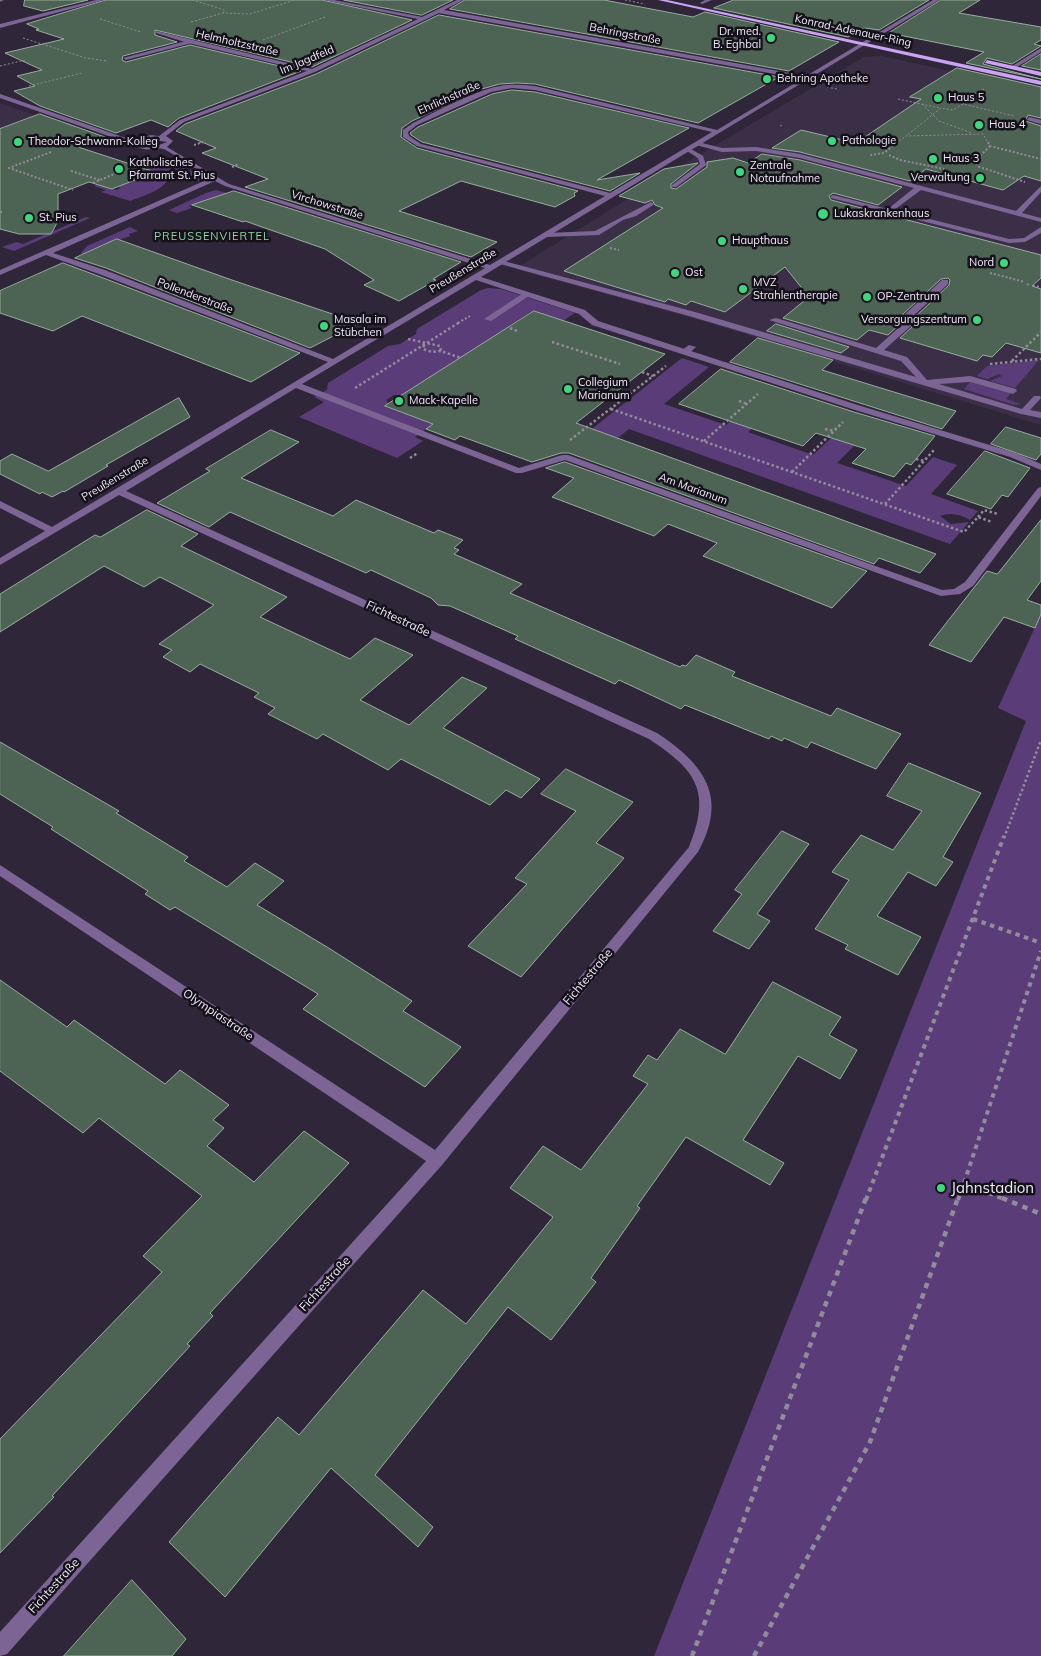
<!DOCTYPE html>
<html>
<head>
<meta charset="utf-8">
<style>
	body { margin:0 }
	canvas { display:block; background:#2f2639 }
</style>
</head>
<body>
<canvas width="1041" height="1656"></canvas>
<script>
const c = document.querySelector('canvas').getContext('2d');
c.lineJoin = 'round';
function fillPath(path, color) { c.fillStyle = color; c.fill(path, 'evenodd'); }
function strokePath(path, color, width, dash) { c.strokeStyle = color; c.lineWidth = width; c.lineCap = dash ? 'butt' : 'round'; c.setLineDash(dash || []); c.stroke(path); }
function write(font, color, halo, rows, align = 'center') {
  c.font = font + ' Mulish,sans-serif'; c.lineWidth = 5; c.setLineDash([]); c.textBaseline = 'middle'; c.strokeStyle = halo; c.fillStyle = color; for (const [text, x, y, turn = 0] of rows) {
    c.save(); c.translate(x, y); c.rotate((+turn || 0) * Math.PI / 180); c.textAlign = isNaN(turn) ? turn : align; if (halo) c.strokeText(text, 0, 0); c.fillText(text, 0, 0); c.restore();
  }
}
fillPath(new Path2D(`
	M881,56L1041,91V425L696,319L515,269L694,158L864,57Z
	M0,103L73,129L0,156Z`), '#3b2f48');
fillPath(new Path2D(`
	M171,158L200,177L201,179L199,181L177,176L178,171L166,160Z
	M160,161L169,168L171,173C167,190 145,195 130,201L101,192L106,190L94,186L101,183L116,190L121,188L118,187L143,176L132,172Z
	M216,190L251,200L242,203L223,195L189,206L192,208L177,213L169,210L206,193Z
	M86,217L90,218L14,251L2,247L17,242L23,244Z
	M130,227L138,231L129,234L130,236L93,249L114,260L83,255L81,253L87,246Z
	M488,288L501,289L575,313L563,321L532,311L509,326L519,329L403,395H394L386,400L389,404L386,407L433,424L415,437L423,441L397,458L299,417L324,402L314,397L327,390L328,383L388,346L400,344L416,334L417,329L481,290Z
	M682,358L709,367L664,404L726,425L756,400L777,406L748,432L813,455L842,428L865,435L837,463L906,486L933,457L957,465L931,494L978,511L970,520C960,514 950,512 940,516L951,524L969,522L950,544L629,429L591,459L565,450Z
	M1039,360L1015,388L990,381L1002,376L999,374L987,379L977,376L987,366Z
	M970,382L1011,393L1006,399L1021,404L1014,405L964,389Z
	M1041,614V1656H654L1026,721L998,708Z`), '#5a3c78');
const building = new Path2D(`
	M25,0H88L43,11L24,6Z
	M106,0H322L412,20L312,67L155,30V35L177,42L123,56L122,60L126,62L190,45L301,71L179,118L168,127L151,120L116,133L40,106L14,91L35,86L17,76L42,70L5,53L64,39L36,30L39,29L27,24Z
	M344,0H453L422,15Z
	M465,0H604L693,17L705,12L839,42L789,71L450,9Z
	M734,0H929L879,30L865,28L848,37L714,8Z
	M941,0H980L959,13L1041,27V40L1034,44L1041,46L1012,64L987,58L983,64L1041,79L966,63L984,52L889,33Z
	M439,15L779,77L698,123L535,84L517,83L500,84L478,90L412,121L402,128L401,137L417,148L578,191L574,193L575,196L555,207L461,181L399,211L497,242L471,257L245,187L268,179L202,153L216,148L176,131L185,124L316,74Z
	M1041,54V70L1022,66Z
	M957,68L1041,87V118L1028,115L1025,121L1041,126V181L1024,176L1003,190L926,169L910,181L800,152L772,148L801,130L856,143L921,99L910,97Z
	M512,90L535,92L689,128L597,180L640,173L610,191L422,142L411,135L410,133L418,127L492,94Z
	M40,114L105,137L78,147L155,172L112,189L89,182L58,194V221L51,234H19L0,229V129Z
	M762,154L800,160L902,187L878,205L833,193L829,196L831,200L1041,255V278L1032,286L1041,289V353L1006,343L992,357L983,355L977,361L900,338L912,327L913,319L949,285L950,280L948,278L941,279L903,314L902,322L888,335L869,330L857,340L783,318L809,297L785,267L725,312L691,301L686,305L668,299L665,302L564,271L663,208L655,205L652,200L645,203L619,196L664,169L698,163L671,184V188L676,189L707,167V162L733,158L748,163Z
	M234,191L461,262L433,279L436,280L399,301L364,285L374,280L325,249L245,221L243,222L192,205Z
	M117,239L229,279L359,323L310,348L106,268L75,258Z
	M63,263L98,276L300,353L251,382L82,316L53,331L0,313V291Z
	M534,311L665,354L576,423L936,554L920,573L879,558L874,564L569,453H561L532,462L460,436L455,440L426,429L433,424L385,406Z
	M776,324L849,347L841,353L767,331Z
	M758,338L833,360L822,370L956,411L942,429L730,362Z
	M721,369L854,412L935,436L911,465L906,463L894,477L852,463L866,449L816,433L803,446L679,404Z
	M179,398L190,417L106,465L108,466L64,492L63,491L52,497L42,492L40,494L0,474V461L12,454L48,471Z
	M1006,427L1041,438V454L1036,460L991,444Z
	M271,430L299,442L241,478L333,516L356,500L434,533L438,530L463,540L454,548L459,550L454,554L522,584L510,593L680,667L682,665L686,666L696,655L735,672L732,676L831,716L837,708L901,734L876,769L811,742L807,748L784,738L782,741L771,736L769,739L685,705L681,709L619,680L615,684L515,639L518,636L450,606L438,605L431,598L371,570L366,573L230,512L209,527L157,503L210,471L206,469Z
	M985,451L1030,468L1008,497L1002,495L991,509L947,494Z
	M565,462L867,571L832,608L703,556L717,543L668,524L654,536L552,497L574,478L546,468Z
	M147,510L198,534L181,546L287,597L260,617L350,659L375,638L413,655L360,700L409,725L462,677L487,688L443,728L540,779L521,798L506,790L490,805L401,759L388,770L323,734L317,739L268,714L275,708L254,697L259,693L200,664L190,672L163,657L172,650L159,644L214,605L160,577L144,587L104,566L0,632V594L95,535L100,537Z
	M1041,520V581L1027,600L1041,605V614L1035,628L1004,617L971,662L929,645L987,571L997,574Z
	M0,742L119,811L116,813L188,857L184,861L227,887L255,863L284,881L257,905L327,947L412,1001L403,1011L461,1047L425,1087L303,1009L318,994L175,907L170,910L145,894L148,891L51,829L53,827L0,794Z
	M909,763L981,793L943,857L953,862L936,886L908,872L877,916L921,937L898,975L845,949L848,945L815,929L849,880L832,872L861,835L893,850L922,811L887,796Z
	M566,769L633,802L596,843L624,858L521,977L468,946L527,884L515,878L576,811L541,794Z
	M782,831L809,844L757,914L770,921L749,949L713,931L742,894L735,890Z
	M0,980L67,1027L74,1020L165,1084L180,1070L229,1105L213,1120L224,1128L207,1146L254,1182L304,1131L349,1163L210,1313L213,1316L187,1344L190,1346L52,1496L54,1497L0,1553V1439L162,1272L143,1256L202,1196L99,1118L83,1133L0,1071Z
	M773,982L841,1017L829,1035L857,1050L840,1079L798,1056L743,1140L784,1163L770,1185L686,1137L637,1206L640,1208L591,1278L596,1282L551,1340L508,1307L375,1475L433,1527L418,1547L331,1468L225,1597L169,1542L278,1417L299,1435L423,1290L466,1324L553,1217L510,1188L543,1146L581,1170L648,1084L633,1076L648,1055L657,1060L680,1029L725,1054Z
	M132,1580L186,1639L172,1656H64Z`);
fillPath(building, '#4d6353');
strokePath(building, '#96ae9c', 1);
strokePath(new Path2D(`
	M192,0L222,9L225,11L223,13
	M625,0L645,4
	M100,19L141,32
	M191,22L223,13L250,14L295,0
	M23,38L86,58L108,61
	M263,40L325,17
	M0,66L25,60
	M840,79L850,81
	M29,86L82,73
	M827,87L837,89
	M984,89L972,95L963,104L1014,116
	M898,99L940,108
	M922,104L939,121L972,133
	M963,104L953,110L941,108L906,136L983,134L988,143
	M780,126L782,125
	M199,143L203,142
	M896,143L906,136`), '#928b9b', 1, [2, 2]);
strokePath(new Path2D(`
	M988,142L990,146L1041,159
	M194,145L203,142
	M990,146L975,161L977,166L1025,182
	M51,152L9,168L73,190
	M870,155L884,153L898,142
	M889,155L900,160L944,169
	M232,167L239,164
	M71,171L100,180
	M93,183L119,172
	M0,212H2
	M610,248L619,250
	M990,273L1025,282
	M1027,285L1030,283
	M1033,286L1040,287
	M458,323L470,316`), '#928b9b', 2, [2, 2]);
strokePath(new Path2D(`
	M510,328L517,331
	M408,339L440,346L441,351L461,358
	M552,342L620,364
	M424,345L423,349L432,352L441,351
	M1012,361L1041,332
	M990,364L1041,359
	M642,372L653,376
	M355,388L460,322
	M739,401L747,404
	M611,409L964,532L978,517L992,522
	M825,429L834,431
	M570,440L666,366
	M704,441L758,394
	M410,458L418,453
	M916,459L924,461
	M792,472L843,422
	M885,504L934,450
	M978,517L984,510L998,514
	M1004,838L1041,740`), '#928b9b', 2.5, [2.5, 2.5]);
strokePath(new Path2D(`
	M973,919L1041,943
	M964,1183L1041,951
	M866,1200L1004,836
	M958,1200L964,1183L1006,1200`), '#928b9b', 4, [4.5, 4.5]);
strokePath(new Path2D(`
	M1002,1198L1041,1214
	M692,1656L866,1198
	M754,1656L870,1442L958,1198`), '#928b9b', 4.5, [5.5, 5.5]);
fillPath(new Path2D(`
	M96,0H104L0,28V24Z
	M190,40L192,43L126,60L123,58Z
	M1029,117L1041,120V124L1027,120Z
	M698,142L722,148L756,147L800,154L1016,211L1041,186V192L1022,213L1041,218V222L921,190L894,210L1009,239L1024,238L1041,227V233L1025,242L1009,243L831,198V196L833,195L888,209L914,188L800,158L756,151L722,152L696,145V143Z
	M687,149H691L703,156L706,165L676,187H672V185L700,164L698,158L687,151Z
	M651,202L654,204L653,205L636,216L623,220L599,235L547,237L543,235L547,233L595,231Z
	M500,260L695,312L916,377L901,361L769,320L776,318L876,348L904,323V315L942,280H948V284L911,318V326L884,350L907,357L927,380L970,376L1016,389L1017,391L1013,394L970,382L939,384L1022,409L1034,396H1040L1041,398L1030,410L1041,412V418L1021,414L689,316L500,264Z
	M525,292L532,294L491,321L484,319Z
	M689,345L696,347L688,354H682V350Z`), '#7c6495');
fillPath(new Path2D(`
	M0,0H4L0,2Z
	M324,0H334L422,17L457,0H463L444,10L806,76L933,0H939L481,277L585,310L598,321L861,406L1016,453L1041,464V470L1010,457L855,410L592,325L579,314L476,280L302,384L519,468L562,455H568L942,590L954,589L965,582L1038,488L1041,487V496L973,586L960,594L941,596L565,460L522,473H516L296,388L126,491L657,733C704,764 729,797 698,852L442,1165L7,1654L0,1656V1632L426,1161L0,876V865L435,1150L689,847C712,791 696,770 649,739L119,495L0,565V558L45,531L0,508V501L52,527L328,362L99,274L46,255L0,275V270L211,178C202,173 170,151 163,149C153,147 148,153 136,146V143L120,140L0,98V94L123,137L138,140L150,135L159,136L180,120L307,71L188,43L156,33V31L312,69L418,19ZM439,13L802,79L717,130L535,86C523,85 511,84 500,86C473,91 438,111 413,123L403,130V137L417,146L605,196L490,265L229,184L167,147L173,141L166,136L184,122L315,72ZM512,88L535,90L712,132L610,193L421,144L409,136L408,132L417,125L491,92ZM150,139L167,142L154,147L142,144L143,141ZM215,181L225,186L485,268L333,359L105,270L53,253Z
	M705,0H712L702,4L700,3Z
	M1041,48V52L1014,69L1009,68Z`), '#7c6495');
fillPath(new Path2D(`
	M658,0H667L1041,81V85Z
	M987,60L1041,72V76L985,63Z`), '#caa3f3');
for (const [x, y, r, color] of [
	[771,38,5,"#3cd77e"],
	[767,79,5,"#3cd77e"],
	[938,98,5,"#3cd77e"],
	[979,125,5,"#3cd77e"],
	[832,141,5,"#3cd77e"],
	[18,142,5,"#3cd77e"],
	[933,159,5,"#3cd77e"],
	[119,169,5,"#3cd77e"],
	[740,172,5,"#3cd77e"],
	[980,178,5,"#3cd77e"],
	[823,214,6,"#3cd77e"],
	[29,218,5,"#3cd77e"],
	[722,241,5,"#3cd77e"],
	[1004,263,5,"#3cd77e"],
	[675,273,5,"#3cd77e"],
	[743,289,5,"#3cd77e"],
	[867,297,5,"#3cd77e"],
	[977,320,5,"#3cd77e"],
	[324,326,5,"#3cd77e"],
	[568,389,5,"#3cd77e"],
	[399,401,5,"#3cd77e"],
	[941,1188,5,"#3cd77e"]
]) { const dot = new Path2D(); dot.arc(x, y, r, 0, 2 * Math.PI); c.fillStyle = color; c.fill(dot); strokePath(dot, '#15111a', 2); }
write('11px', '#eee8f5', '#15111a', [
	["Konrad-Adenauer-Ring",853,31,12],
	["Behringstraße",625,34,11],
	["Helmholtzstraße",237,43,13],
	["Im Jagdfeld",307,60,-23],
	["Ehrlichstraße",449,98,-24],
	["Virchowstraße",327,205,17],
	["Preußenstraße",463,271,-31],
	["Pollenderstraße",195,296,21],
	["Preußenstraße",115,479,-31],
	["Am Marianum",693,489,20]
]);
write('11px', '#eee8f5', '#15111a', [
	["Dr. med.",761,32,"right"],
	["B. Eghbal",761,45,"right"],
	["Behring Apotheke",777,79],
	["Haus 5",948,98],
	["Haus 4",989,125],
	["Pathologie",842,141],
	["Theodor-Schwann-Kolleg",28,142],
	["Haus 3",943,159],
	["Katholisches",129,163],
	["Pfarramt St. Pius",129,176],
	["Zentrale",750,166],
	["Notaufnahme",750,179],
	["Verwaltung",970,178,"right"],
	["Lukaskrankenhaus",834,214],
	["St. Pius",39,218],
	["Haupthaus",732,241],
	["Nord",994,263,"right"],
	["Ost",685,273],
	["MVZ",753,283],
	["Strahlentherapie",753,296],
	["OP-Zentrum",877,297],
	["Masala im",334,320],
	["Stübchen",334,333],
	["Versorgungszentrum",967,320,"right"],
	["Collegium",578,383],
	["Marianum",578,396],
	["Mack-Kapelle",409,401]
], 'left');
c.letterSpacing = '1px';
write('11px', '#90d6a5', '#15111a', [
	["PREUSSENVIERTEL",212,237]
]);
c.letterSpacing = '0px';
write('12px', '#eee8f5', '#15111a', [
	["Fichtestraße",398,619,25],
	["Fichtestraße",588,977,-50],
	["Olympiastraße",218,1015,34],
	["Fichtestraße",325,1284,-48],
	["Fichtestraße",54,1586,-48]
]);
write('15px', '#eee8f5', '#15111a', [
	["Jahnstadion",951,1188]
], 'left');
</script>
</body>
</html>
